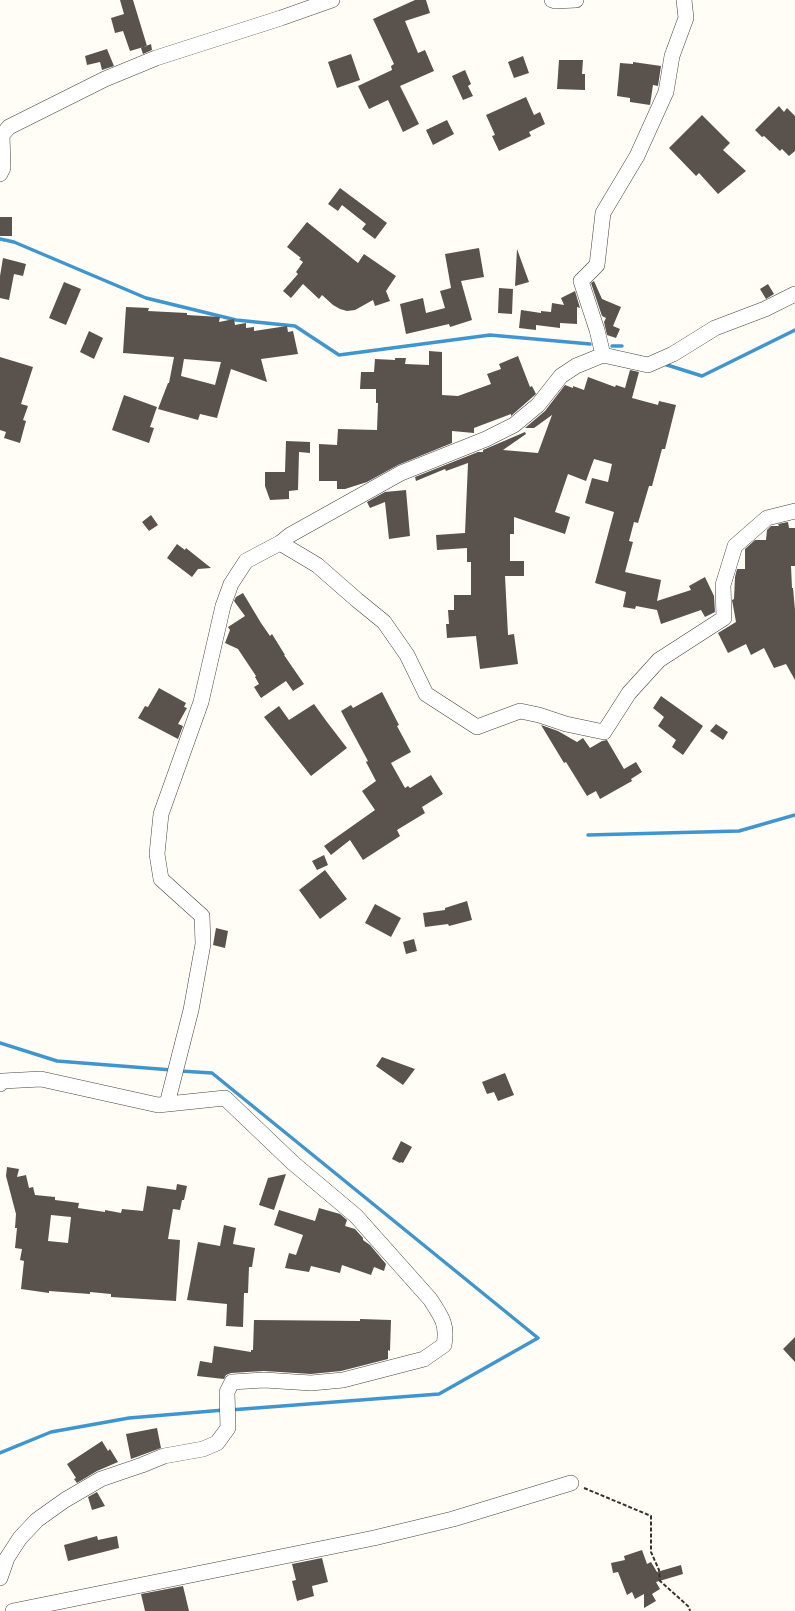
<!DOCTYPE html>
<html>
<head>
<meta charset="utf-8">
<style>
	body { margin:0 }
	canvas { display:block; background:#fffdf5 }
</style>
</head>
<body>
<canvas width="795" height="1611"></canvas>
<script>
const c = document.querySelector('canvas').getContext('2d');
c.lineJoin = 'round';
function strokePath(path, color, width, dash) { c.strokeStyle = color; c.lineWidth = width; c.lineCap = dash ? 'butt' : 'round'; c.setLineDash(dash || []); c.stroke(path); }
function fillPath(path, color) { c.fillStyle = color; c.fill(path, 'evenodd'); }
strokePath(new Path2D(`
	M0,239L14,242L146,298L236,320L295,326L339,355L490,335L590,344
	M612,346H622
	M664,364L702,376L795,330
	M588,835L739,831L795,815
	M0,1043L57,1061L172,1070
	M180,1071L212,1073L538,1338L439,1394L230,1410
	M0,1453L51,1432L129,1418L224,1410`), '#3f96cf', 3.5);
fillPath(new Path2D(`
	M120,0H133L147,46L130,51L123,31L115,33L111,18L124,14Z
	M415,0H426L430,13L405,21L418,53L425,50L434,71L400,86L419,124L403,132L388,100L369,109L358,86L392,70L391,66L394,64L373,19Z
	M151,44L152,50L143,54L141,48Z
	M107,49L114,66L102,70L100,62L87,65L85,56Z
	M351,54L360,80L337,88L328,62Z
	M523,56L529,73L514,78L508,62Z
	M559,60H583L582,74H585V90L557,89Z
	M633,62L661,66L658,86L653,85L650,105L630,102V98L617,96L620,63L633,64Z
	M465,70L471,84L468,86L473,96L463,100L452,76Z
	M526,97L534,115L540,112L545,124L529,132L531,136L499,151L492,136L495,135L486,115Z
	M779,106L784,112L787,108L795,116V151L789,156L782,149L780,151L764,136L762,137L755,130Z
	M702,115L730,143L723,150L746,171L718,194L699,173L696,176L669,148Z
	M447,120L454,134L433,145L426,130Z
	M340,188L387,223L375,239L362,229L366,224L342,205L338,211L328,204Z
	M0,217H12V236H0Z
	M307,222L358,263L364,254L396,276L386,291L390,301L375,306L373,300L355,310L347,311L340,309L333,305L322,295L319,299L303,284L291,298L283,291L298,274L296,272L303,262L299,259L301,258L287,247Z
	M479,248L484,277L461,281L472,320L450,327L449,324L406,334L400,304L423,298L426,313L445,308L440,291L451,288L445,254Z
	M517,249L529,282L515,286Z
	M3,258L26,264L23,276L14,274L9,300L0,298V276Z
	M594,281L602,299L621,307L613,326L620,329L616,338L607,335L604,322L606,318L602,316L591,283Z
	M64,282L81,289L66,325L49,318Z
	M768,284L774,294L766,299L760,289Z
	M499,288L513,289L512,314L498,313Z
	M575,291L580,308L577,307V324L560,323V328L536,325V330L519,328L521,310L541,313V311L551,312L552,303L564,305L561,298Z
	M126,307L149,308L148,311L187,313V315L220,317L219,322L234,319L235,325L246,323V328L254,327V331L287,326L288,332L293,331L298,354L261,359L267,382L231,369L217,418L200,414L198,420L158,409L168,383H169L174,357L123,353ZM184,359L221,362L215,385L181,376Z
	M89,331L103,338L94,359L80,352Z
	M429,351L442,352V395L458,396L491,384L487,374L501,369L499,364L518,356L530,387L532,386L536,394L511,416V414L474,428V433L452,431V443L398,465L367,482L345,489H337V481H319V444L337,445L338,429L377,430L378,403H376V389H360L361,372H374L375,359L395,360V358H406L405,364L429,365Z
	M0,357L33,367L21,404L28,406L23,420L26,421L20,443L4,438L6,432L0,430Z
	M630,370L639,372L632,398L658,405L659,401L676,405L665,449H662L652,486H649L638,523L634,522L629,541L633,542L625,572L661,580L657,601L691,590L689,586L705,577L714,596L715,612L705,617L701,610L661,624L657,610L636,606L635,609L623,607L626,592L595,583L614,512L585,503L592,478L608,482L612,464L594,459L586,481L568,474L555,512L570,517L565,534L514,517V534H510V561H524V576H505L508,635L514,634L518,664L480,669L476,636L447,638L446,624H449L448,610H454V595H471V562H467V548L437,550L436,535L465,533L468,463L446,471L445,469L416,481L415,477L478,452H483V450L525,432L526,434L503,450L538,453L552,415L534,428H525L545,411L565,385L573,388V386L584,390L588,377L615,387L616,385L625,388Z
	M124,395L157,407L150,427L154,428L149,443L112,430Z
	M286,441L310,442V453L299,452L298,490L289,491V499L270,500L265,486V472H285Z
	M406,490L410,536L389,539L385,502L370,508L367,502L385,492Z
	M151,515L158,525L149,531L142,522Z
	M788,522L789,528H795V566H791L792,588H793L795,610V680L786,664L774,668L764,648L751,655L746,644L728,653L718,633L736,622L732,600L734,599L735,577L737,569H745V549L755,540H766L767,530L771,526H779L778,524Z
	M177,544L185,550L186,548L211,568L198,569L192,577L167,558Z
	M243,593L261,623L270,636L272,634L285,655H284L304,684L293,691L286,681L261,698L254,687L259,684L255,677L256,676L238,649L225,643L230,630L228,627L245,616L234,601L236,597Z
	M159,688L186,703L184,707L187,708L178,724L183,726L178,739L138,718L145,706L148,707Z
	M382,692L399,725L397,726L411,752L391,763L405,788L408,786L410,788L431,775L443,794L422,807L425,813L397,830L400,836L363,860L350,840L331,855L324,846L375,810L362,791L376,781L366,762L368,761L341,711L351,705L353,708Z
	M661,696L703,726L683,755L672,747L676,740L658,726L664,717L653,708Z
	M314,704L327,722L347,748L311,776L264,717L279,706L289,720Z
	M716,724L728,732L723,740L710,731Z
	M541,725L558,731L577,742L583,738L590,748L602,741L607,740L624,769L636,762L642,772L631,779L632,781L600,799L596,791L587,796L566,762L564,763Z
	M324,855L328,865L317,870L312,861Z
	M325,870L347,899L320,919L299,890Z
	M467,901L472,920L449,926L448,924L425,927L423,913L445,910V908Z
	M375,904L401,918L391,937L365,923Z
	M216,928L228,931L225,948L213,945Z
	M414,939L417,951L406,954L403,942Z
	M382,1057L415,1069L403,1085L376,1066Z
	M505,1073L514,1095L498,1101L494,1092L487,1094L482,1082Z
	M401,1141L412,1147L403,1163L401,1162L400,1163L392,1159Z
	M7,1167L19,1169L17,1177L26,1175L29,1188L33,1187L35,1195L55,1197V1200L79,1203L78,1208L105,1212V1210L121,1213L122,1209L143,1211L147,1186L176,1190L177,1184L187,1186L184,1200H182L180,1210L173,1209L168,1239L180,1240L176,1301L111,1297V1294L90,1292V1294L49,1291V1293L21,1289L24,1261L20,1260L22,1249L15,1248L17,1228H15L16,1214L6,1176ZM51,1215L71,1217L68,1243L48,1241Z
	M286,1174L274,1210L259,1205L268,1178Z
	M319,1208L340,1214L347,1220L345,1226L355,1229L363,1238V1240L370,1245L386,1264L384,1271L374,1267L371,1275L342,1265L340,1273L311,1266L309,1272L285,1268L289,1253L296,1255L303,1235L274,1225L279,1210L315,1221Z
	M224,1225L236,1228L233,1244L255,1248L252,1267H249L248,1293H244L243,1327L226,1326L227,1304L187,1300L198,1242L220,1246Z
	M360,1319L391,1320L390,1351L388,1350V1359L341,1371L311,1374L264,1371L231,1373L226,1375L224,1379L197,1376L200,1361L212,1363L214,1346L251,1352V1350H253L254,1320L360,1321Z
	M795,1337V1362L783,1349Z
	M157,1428L161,1448L131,1459L126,1434Z
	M102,1441L108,1451L110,1449L118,1462L97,1471L77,1483L74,1479L76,1478L67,1464Z
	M97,1492L105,1506L92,1510L88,1497Z
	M97,1536L98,1540L117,1536L119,1548L68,1561L64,1545Z
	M642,1550L647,1564L651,1562L657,1572L681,1565L683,1574L656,1582L660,1589L652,1594L656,1601L644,1608V1594L635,1599L632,1592L627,1595L618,1572L613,1573L611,1563L625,1560L624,1556Z
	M322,1558L328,1582L312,1586L314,1596L297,1601L292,1581L296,1580L292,1564Z
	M183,1586L189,1611H145L141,1594Z`), '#5a524d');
const minor = new Path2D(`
	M552,0L555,1L576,0
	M0,174L3,168L2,135L9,127L105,79L156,58L281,18L332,0
	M603,355L648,365L673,354L715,328L765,309L795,294
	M280,543L317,565L357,600L384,622L407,655L426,694L477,727L520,711L539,715L566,724L604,732L629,693L659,660L724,618L723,585L735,546L767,518L795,511
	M0,1084L3,1081L41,1079L158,1105L225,1098L293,1163L356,1216L430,1299C441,1316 448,1324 444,1345L424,1359L343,1380L311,1383L264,1380L232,1382L227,1392L228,1428L217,1443L203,1449L164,1456L142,1465L101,1479L65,1500L37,1520L20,1538L7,1558L0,1578
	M167,1104L191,1010L203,944L202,916L161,879L157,854L161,814L201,702L223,606L231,584L246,561L280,543L290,535L401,473L486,439L514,425L538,405L561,376L576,366L603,355L597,330L581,281L597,265L603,213L637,156L666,92L672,56L686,18L684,0
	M13,1611L374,1538L453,1519L571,1483`);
strokePath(minor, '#444', 16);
strokePath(new Path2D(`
	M584,1488L651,1516V1552L659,1570L660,1581L689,1607L690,1611`), '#333', 2, [4, 2]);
strokePath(minor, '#fff', 15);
</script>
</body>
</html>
